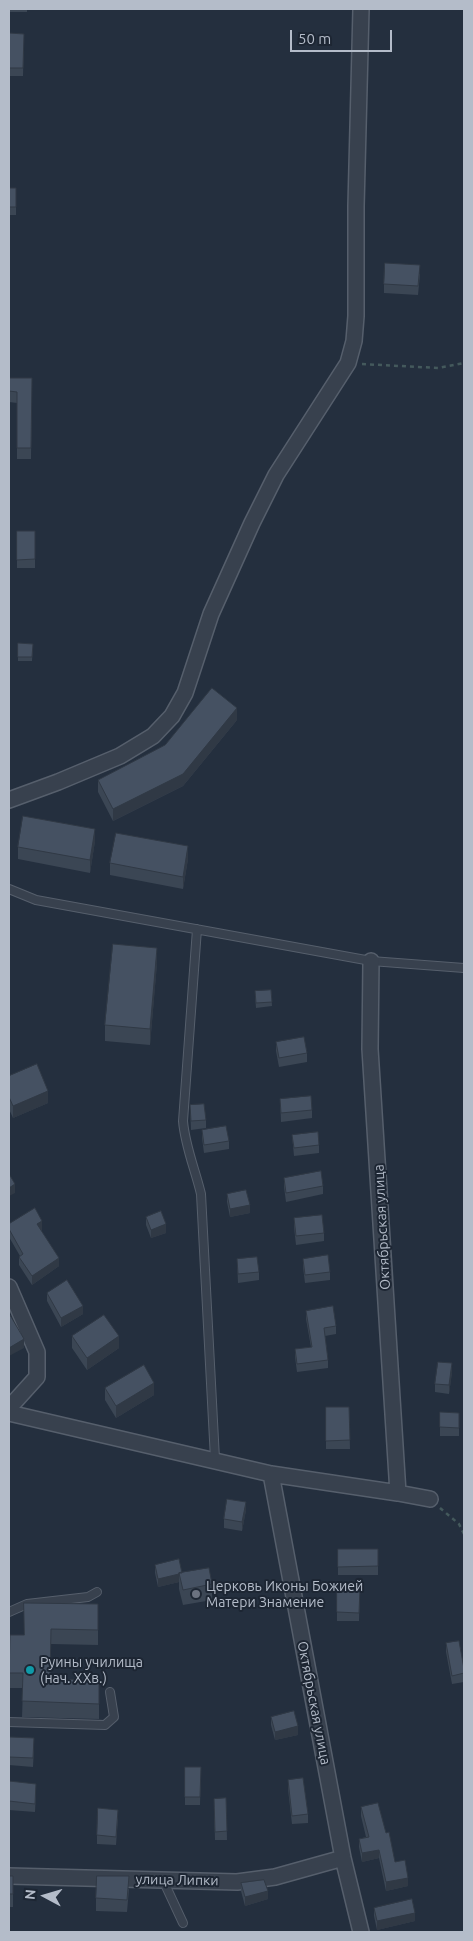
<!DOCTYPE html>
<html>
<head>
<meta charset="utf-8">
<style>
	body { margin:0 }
	#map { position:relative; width:473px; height:1941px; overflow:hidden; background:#242f3e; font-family:Ubuntu,sans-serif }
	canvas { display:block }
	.frame { position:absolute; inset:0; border:10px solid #b4bcc9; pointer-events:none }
	.north { position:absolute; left:20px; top:1871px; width:50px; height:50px; -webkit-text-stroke:4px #1d2633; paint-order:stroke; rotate:276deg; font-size:14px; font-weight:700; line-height:20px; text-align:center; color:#b4bcc9 }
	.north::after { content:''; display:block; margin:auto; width:18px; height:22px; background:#b4bcc9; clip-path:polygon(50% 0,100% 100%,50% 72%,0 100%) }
	.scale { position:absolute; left:290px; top:30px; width:102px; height:22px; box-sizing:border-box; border:2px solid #b4bcc9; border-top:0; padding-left:6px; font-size:15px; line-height:18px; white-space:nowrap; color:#b4bcc9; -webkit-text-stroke:4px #1d2633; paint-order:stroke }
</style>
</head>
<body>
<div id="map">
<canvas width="473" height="1941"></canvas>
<div class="frame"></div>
<div class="north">N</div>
<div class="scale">50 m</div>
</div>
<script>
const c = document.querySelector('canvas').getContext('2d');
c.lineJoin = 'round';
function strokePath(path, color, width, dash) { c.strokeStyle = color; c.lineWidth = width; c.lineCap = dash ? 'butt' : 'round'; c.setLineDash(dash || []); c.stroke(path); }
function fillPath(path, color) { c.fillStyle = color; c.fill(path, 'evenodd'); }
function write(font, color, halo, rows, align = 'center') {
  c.font = font + ' Ubuntu,sans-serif'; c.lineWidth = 4; c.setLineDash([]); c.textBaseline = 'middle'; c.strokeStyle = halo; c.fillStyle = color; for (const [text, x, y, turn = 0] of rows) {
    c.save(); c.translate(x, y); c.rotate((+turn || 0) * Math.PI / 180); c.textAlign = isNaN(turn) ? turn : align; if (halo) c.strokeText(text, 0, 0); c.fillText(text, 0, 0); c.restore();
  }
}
const lane = new Path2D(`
	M9,889L36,900L371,961L464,968
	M197,929L183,1121C185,1146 195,1169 201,1194L215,1459
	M9,1612L27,1604L88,1597L97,1592
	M9,1722L105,1725L114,1717L110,1692
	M163,1880L183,1923`);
const street = new Path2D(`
	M9,800L58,782L120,756L153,736L172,716L185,693L211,614L252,523L276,475L348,363L354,341L356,316V206L361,9
	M371,961L370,1049L398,1493
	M9,1287L37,1352V1377L9,1408
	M9,1413L271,1474L398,1493L430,1499
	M271,1474L343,1858L361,1932
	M9,1876L237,1882L275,1877L343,1858`);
strokePath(lane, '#565f6c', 10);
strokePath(street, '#565f6c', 18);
strokePath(new Path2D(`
	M362,364L438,368L464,363
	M440,1508L459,1524L464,1534`), '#44595c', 2.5, [4, 4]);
strokePath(lane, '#38414e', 8);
strokePath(street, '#38414e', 15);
fillPath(new Path2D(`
	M9,9H27V12H9Z
	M9,33L24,34L23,76H9Z
	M9,188L16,207V215H9Z
	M420,274L418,295L384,293V284Z
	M9,378H32L31,459H17V403L9,402Z
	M17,531H35V568H17Z
	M18,643L33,644L32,661H18Z
	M237,720L183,786L113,821L98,792V780Z
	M95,841L90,873L18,859V847Z
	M188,859L183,889L110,875V863Z
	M157,963L150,1045L105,1041V1025Z
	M271,990L272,1006L256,1008L255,995Z
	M276,1042L307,1053V1062L279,1067L276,1051Z
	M9,1076L48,1103L13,1118L9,1109Z
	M280,1099L312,1110V1118L281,1122Z
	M190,1105L206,1120V1128L191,1130Z
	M202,1130L229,1141V1149L204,1153L202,1138Z
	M292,1135L319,1145V1153L294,1156Z
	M284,1178L323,1186V1194L286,1202L284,1187Z
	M227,1194L250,1213L230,1217L227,1202Z
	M146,1217L166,1233L151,1238L146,1225Z
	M294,1218L324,1233V1241L296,1245L294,1227Z
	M9,1224L42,1230H41L59,1266L32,1285L19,1265V1257L20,1256L9,1237Z
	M237,1259L259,1272V1280L238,1283Z
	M303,1259L330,1272V1280L305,1283L303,1267Z
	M47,1293L83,1314L61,1327L47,1301Z
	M306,1311L336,1326V1334L325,1336L328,1360V1368L297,1372L295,1357V1349L311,1347L306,1319Z
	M72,1336L119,1348L87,1370L72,1348Z
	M452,1372L449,1394L435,1392V1384Z
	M105,1388L154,1395L116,1418L105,1400Z
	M326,1407H349L350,1449H326Z
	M440,1412L459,1413V1436H440Z
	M246,1510L242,1531L224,1528V1519Z
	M338,1549H378V1575H338Z
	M155,1565L182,1573L212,1584V1600L183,1605L179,1589V1582L158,1587L155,1573Z
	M337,1587L360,1588L359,1621H337Z
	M98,1604V1645L51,1644L50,1679L99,1680V1719L22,1717L23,1688H9L10,1635H24Z
	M446,1643L464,1673V1682L452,1684L446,1652Z
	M271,1717L298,1735L275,1740L271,1725Z
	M34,1747L33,1767L9,1765V1750Z
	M185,1767H201L200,1805H185Z
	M288,1780L308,1814V1823L292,1824L288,1789Z
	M9,1781L36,1792L35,1812L9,1810Z
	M226,1798L227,1840H215L214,1807Z
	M361,1807L386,1833L395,1862L408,1886L386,1891L379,1858L362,1862L359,1847V1839L366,1837L361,1816Z
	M118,1818L116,1845L97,1844V1835Z
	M9,1876H13V1907H9Z
	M241,1883L268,1899L245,1906L241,1891Z
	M129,1889L127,1912L96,1911V1898Z
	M374,1908L415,1921L377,1930L374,1916Z`), '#3b4654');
fillPath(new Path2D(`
	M237,708V720L183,786L113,821V809Z
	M95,829V841L90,873V860Z
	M188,846V859L183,889V877Z
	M157,948V963L150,1045V1029Z
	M48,1091V1103L13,1118V1106Z
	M15,1184V1193L9,1196V1188Z
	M250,1205V1213L230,1217V1209Z
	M42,1221V1230L37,1233V1224Z
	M166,1224V1233L151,1238V1230Z
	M59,1258V1266L32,1285V1276Z
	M83,1306V1314L61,1327V1318Z
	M119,1336V1348L87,1370V1358Z
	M24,1339V1348L9,1356V1348Z
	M452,1363V1372L449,1394V1385Z
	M154,1383V1395L116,1418V1406Z
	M246,1502V1510L242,1531V1522Z
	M179,1574V1582L158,1587V1579Z
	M298,1726V1735L275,1740V1732Z
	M36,1784V1792L35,1812V1804Z
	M379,1850V1858L362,1862V1853Z
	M408,1878V1886L386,1891V1882Z
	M268,1891V1899L245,1906V1897Z
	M415,1913V1921L377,1930V1921Z`), '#303945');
const building = new Path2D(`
	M9,33L24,34L23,68H9Z
	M9,188H16V207H9Z
	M385,263L420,265L418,286L384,284Z
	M9,378H32L31,448H17V392L9,391Z
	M17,531H35V559L17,560Z
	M18,643L33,644L32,657H18Z
	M212,688L237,708L183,774L113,809L98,780L165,745Z
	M23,816L95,829L90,860L18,847Z
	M116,833L188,846L183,877L110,863Z
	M113,944L157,948L150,1029L105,1025Z
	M271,990L272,1002L256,1003L255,991Z
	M304,1037L307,1053L279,1058L276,1042Z
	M37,1064L48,1091L13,1106L9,1097V1076Z
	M311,1096L312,1110L281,1113L280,1099Z
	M204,1104L206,1120L191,1121L190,1105Z
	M226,1126L229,1141L204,1145L202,1130Z
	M318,1132L319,1145L294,1148L292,1135Z
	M321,1171L323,1186L286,1193L284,1178Z
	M9,1174L15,1184L9,1188Z
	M246,1190L250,1205L230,1209L227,1194Z
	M35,1208L42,1221L37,1224L59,1258L32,1276L19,1257L23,1254L9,1229V1224Z
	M161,1211L166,1224L151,1230L146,1217Z
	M322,1215L324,1233L296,1236L294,1218Z
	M328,1255L330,1272L305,1275L303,1259Z
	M257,1257L259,1272L238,1274L237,1259Z
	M67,1280L83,1306L61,1318L47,1293Z
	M333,1306L336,1326L324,1328L328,1360L297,1364L295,1349L312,1347L306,1311Z
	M9,1315H10L24,1339L9,1348Z
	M104,1315L119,1336L87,1358L72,1336Z
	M438,1362L452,1363L449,1385L435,1384Z
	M144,1365L154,1383L116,1406L105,1388Z
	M326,1407H349L350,1440L326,1441Z
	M440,1412L459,1413V1428L440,1427Z
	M227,1499L246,1502L242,1522L224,1519Z
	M338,1549H378V1566L338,1567Z
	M179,1559L182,1573H179V1574L158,1579L155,1565Z
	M209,1568L212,1584L183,1590L179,1573Z
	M337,1587L360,1588L359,1613L337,1612Z
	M24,1603L98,1604V1630L51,1629L50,1679L99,1680V1704L22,1701L23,1673H9L10,1635H24Z
	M459,1641L464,1669V1673L452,1676L446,1643Z
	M294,1711L298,1726L275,1732L271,1717Z
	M10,1737L34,1738L33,1758L9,1757Z
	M185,1767H201L200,1797H185Z
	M303,1778L308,1814L292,1816L288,1780Z
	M9,1781L36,1784L35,1804L9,1801Z
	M226,1798L227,1831L215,1832L214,1799Z
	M378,1803L386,1833L389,1832L395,1862L405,1860L408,1878L386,1882L379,1850L362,1853L359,1839L369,1837L361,1807Z
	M98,1808L118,1810L116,1837L97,1835Z
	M9,1876H13V1894H9Z
	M97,1876H129L127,1900L96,1898Z
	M264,1880L268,1891L245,1897L241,1883Z
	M412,1899L415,1913L377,1921L374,1908Z`);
fillPath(building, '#455162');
strokePath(building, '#303945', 1);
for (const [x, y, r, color] of [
	[196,1594,5,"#6b7280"],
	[30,1670,5,"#0f9aa8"]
]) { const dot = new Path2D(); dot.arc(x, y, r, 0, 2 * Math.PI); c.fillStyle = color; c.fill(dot); strokePath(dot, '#1d2633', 2); }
write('14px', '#b4bcc9', '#1d2633', [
	["Октябрьская улица",382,1227,-93],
	["Октябрьская улица",314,1703,79],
	["улица Липки",177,1880,1]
]);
write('14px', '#b4bcc9', '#1d2633', [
	["Церковь Иконы Божией",206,1586],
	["Матери Знамение",206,1602],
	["Руины училища",40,1662],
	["(нач. XXв.)",40,1678]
], 'left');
</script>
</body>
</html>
